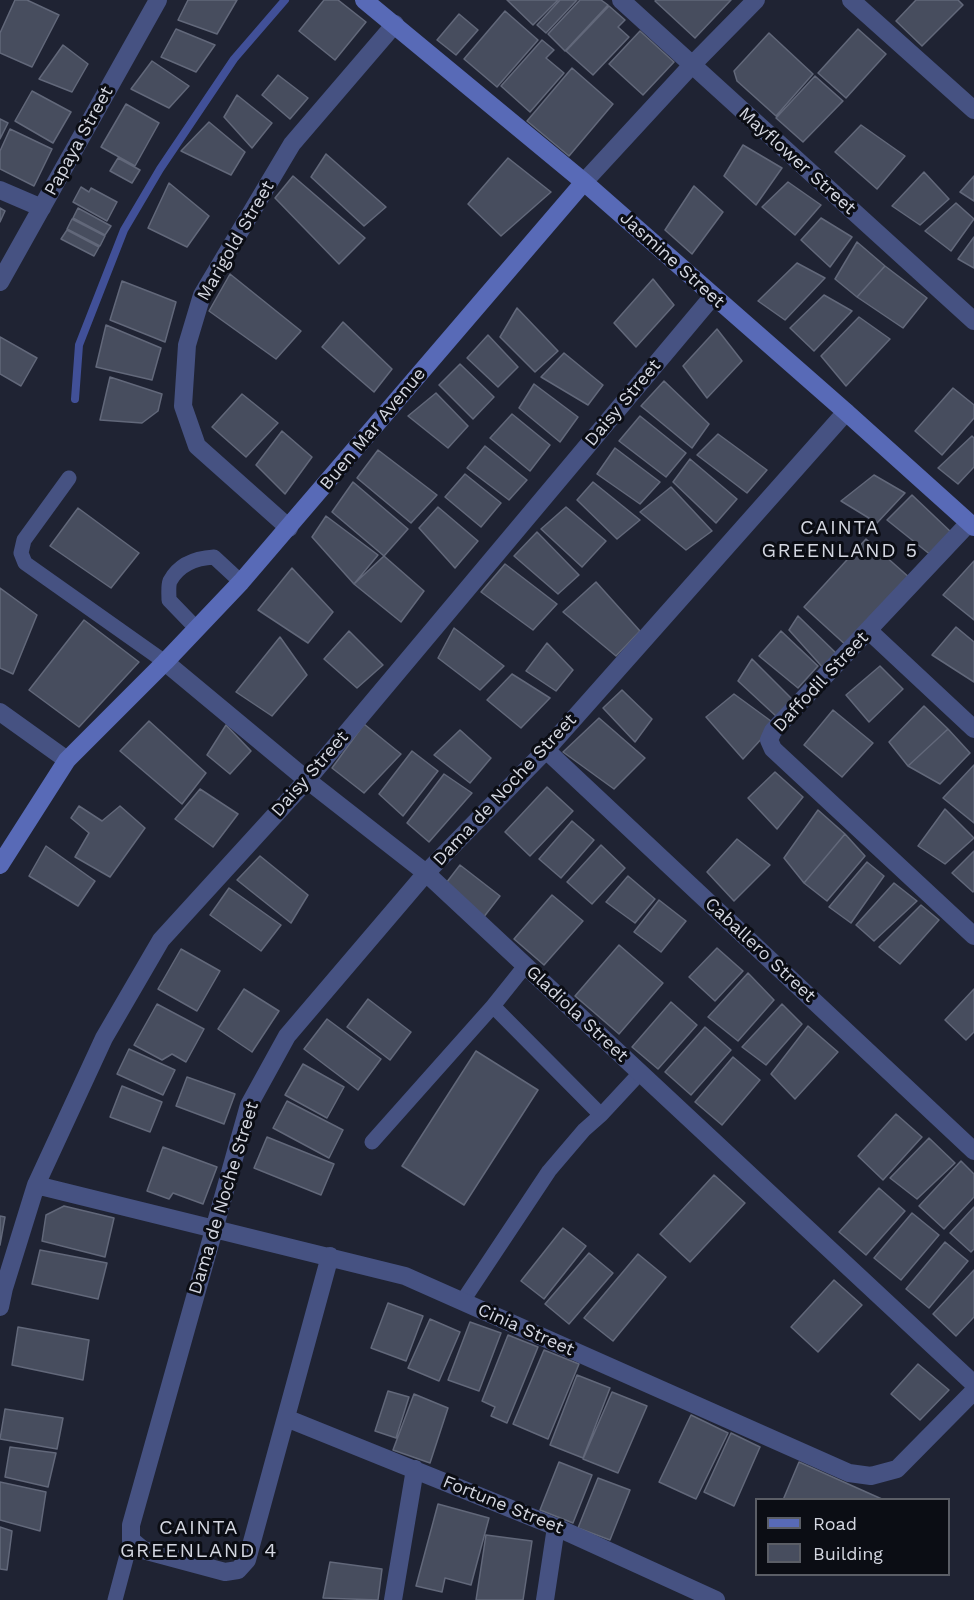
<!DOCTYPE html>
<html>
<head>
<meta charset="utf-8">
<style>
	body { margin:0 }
	#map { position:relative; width:974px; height:1600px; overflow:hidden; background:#1f2333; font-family:"Work Sans",sans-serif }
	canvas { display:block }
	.legend { position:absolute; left:755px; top:1498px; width:195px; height:78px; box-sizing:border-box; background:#0b0d14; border:2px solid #5b5e66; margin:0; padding:8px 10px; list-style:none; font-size:18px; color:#d4d7e1 }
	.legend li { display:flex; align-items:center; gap:12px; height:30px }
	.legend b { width:30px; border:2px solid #5b5e66 }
</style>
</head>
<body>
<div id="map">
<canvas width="974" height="1600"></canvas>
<ul class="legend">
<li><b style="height:8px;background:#586ab7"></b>Road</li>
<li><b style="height:16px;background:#474d5e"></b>Building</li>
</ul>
</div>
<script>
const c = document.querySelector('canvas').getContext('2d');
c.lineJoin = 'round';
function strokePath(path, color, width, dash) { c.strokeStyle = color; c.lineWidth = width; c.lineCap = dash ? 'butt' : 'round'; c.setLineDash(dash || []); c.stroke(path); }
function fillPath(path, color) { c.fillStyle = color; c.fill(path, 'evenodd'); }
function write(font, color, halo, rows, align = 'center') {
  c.font = font + ' "Work Sans",sans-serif'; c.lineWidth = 6; c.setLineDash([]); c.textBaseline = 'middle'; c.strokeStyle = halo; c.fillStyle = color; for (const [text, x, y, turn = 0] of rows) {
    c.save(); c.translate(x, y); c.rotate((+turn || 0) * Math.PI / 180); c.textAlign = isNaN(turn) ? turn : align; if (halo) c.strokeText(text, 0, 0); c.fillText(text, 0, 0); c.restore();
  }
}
strokePath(new Path2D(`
	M75,399L79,345L124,230L160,169L234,59L285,0`), '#415098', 8);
const building = new Path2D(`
	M15,0H27L59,15L32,67L0,53V33Z
	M188,0H237L217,34L178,20Z
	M324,0H338L366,22L335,60L299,31Z
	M507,0H558L533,25Z
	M560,0H577L546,33L537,25Z
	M580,0H601L608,5L565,51L548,34Z
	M656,0H731L695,38L655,1Z
	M916,0H958L963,5L922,46L896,21Z
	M609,6L625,20L618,27L629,37L593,75L566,51Z
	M505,11L538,40L497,87L464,59Z
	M459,14L478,30L456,55L437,40Z
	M176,29L215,45L196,72L161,57Z
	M858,29L886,54L846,98L818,73Z
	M640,31L674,62L643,95L609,64Z
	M769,33L813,74L776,116L737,81L734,71Z
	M542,40L554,50L546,58L564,73L530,112L501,86Z
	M63,45L88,64L72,92L39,79Z
	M152,61L189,86L169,108L131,89Z
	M572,68L613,104L569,156L527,121Z
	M278,75L308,98L290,119L262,95Z
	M815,76L843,101L803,142L776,118Z
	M32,91L71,112L53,143L15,121Z
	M237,95L272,123L252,148L224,117Z
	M126,104L159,123L135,166L101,147Z
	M0,119L8,123L0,139Z
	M209,122L245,152L231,175L181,151Z
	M861,125L905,156L877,189L835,152Z
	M10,129L52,149L34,186L0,169V151Z
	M743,145L782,168L756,205L724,176Z
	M326,154L386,207L364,226L311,177Z
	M118,158L140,170L132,183L110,171Z
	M508,158L551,192L501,236L468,204Z
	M924,172L949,199L920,225L892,206Z
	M293,176L365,238L339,264L275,198Z
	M974,176V201L960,192Z
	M788,182L821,205L795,235L762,207Z
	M169,183L209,216L187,247L148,228Z
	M694,186L723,212L692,254L665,230Z
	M81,187L89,192L91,188L117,202L107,221L73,202Z
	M956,203L974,219L951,251L925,231Z
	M0,208L5,211L0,222Z
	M78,208L111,226L105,235L73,218Z
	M821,218L852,237L830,267L801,240Z
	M72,219L105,236L100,246L67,229Z
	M67,230L99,247L94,256L61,239Z
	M974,237V268L958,259Z
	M857,242L885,266L857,297L835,279Z
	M797,263L825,278L785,320L758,301Z
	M885,266L927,298L903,328L857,297Z
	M230,274L301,331L276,359L209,311Z
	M653,279L674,305L636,347L614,323Z
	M122,281L176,302L165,342L110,320Z
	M824,295L852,311L814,351L790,328Z
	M517,308L558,351L535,372L500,337Z
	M859,317L890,339L846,386L821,356Z
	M343,322L392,369L374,392L322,347Z
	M106,325L161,348L152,380L96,367Z
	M717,329L742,361L707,398L683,366Z
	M488,335L518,367L498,387L467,358Z
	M0,337L37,358L21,386L0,374Z
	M564,353L603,385L588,405L541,377Z
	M460,364L494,397L473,419L439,385Z
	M110,377L162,394L158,411L142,423L100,420Z
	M664,381L709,424L692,448L641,406Z
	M534,384L578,417L560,442L519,408Z
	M953,388L974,405V418L942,455L915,431Z
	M436,393L468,426L448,448L408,416Z
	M242,394L278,423L246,457L212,427Z
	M512,414L550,445L530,471L490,438Z
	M640,416L686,453L666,477L619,441Z
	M282,431L312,457L285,494L256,465Z
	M718,434L767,470L747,493L697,455Z
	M972,436L974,438V467L958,484L938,468Z
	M485,446L527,480L509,500L467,468Z
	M615,448L660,482L640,504L597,474Z
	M378,450L437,495L411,523L357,478Z
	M690,459L737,499L716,523L673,482Z
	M465,474L501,503L481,527L445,497Z
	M874,475L905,493L877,523L841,501Z
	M353,482L408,529L384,556L332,512Z
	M593,482L640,520L617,539L577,500Z
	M671,487L712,531L686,550L640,512Z
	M912,495L953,534L932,556L887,520Z
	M438,507L478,541L455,568L419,528Z
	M566,507L606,541L582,567L541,529Z
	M78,508L139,553L111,588L50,546Z
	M326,516L378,555L354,584L312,537Z
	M537,532L579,575L558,594L514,556Z
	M866,539L911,579L848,647L804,607Z
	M384,556L424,591L401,622L354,584Z
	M974,561V620L943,595Z
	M505,564L557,604L533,630L481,592Z
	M292,568L333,612L308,643L258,610Z
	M596,582L640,631L616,656L563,612Z
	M0,588L37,615L13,674L0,668Z
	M798,616L839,656L825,670L789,630Z
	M84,620L139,662L79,727L29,690Z
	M956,627L974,642V682L932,655Z
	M454,628L504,666L480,690L438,658Z
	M349,631L383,665L357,688L324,659Z
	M781,631L818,666L798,688L759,656Z
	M280,637L307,675L272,716L236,692Z
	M547,643L573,670L556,691L526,671Z
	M752,659L792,699L777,717L738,681Z
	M880,666L903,689L869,722L846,695Z
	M512,674L550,698L521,728L487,700Z
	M622,690L652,719L635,742L603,708Z
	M734,694L775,724L743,759L706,717Z
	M924,706L948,729L908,766L889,742Z
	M833,710L873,743L842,777L804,745Z
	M599,718L645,758L614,789L563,752Z
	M149,721L206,773L182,804L120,751Z
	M364,724L401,754L364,793L332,768Z
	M226,725L251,751L230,774L207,755Z
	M948,729L970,753L940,784L908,766Z
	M460,730L491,758L470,783L434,755Z
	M412,751L438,771L403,816L379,794Z
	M974,765V823L943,798Z
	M775,772L803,797L777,829L748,798Z
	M444,774L472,793L429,842L407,823Z
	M547,787L573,811L530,856L505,832Z
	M200,789L238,814L213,847L175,819Z
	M79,806L102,821L120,806L145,828L110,877L75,857L89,833L71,818Z
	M945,809L974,838L945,864L918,846Z
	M818,810L845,834L804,883L784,858Z
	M572,821L594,840L561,878L539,859Z
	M845,834L865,856L827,901L804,883Z
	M737,839L770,865L734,901L707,872Z
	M601,845L625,868L592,904L567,882Z
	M46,846L95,881L78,906L29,876Z
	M974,851V891L973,892L952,873Z
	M260,856L308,895L291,923L237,880Z
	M867,862L884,876L851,923L829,907Z
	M460,865L500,896L483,918L443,887Z
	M628,876L655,899L635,923L606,902Z
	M894,883L917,901L874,941L856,925Z
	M229,888L281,925L261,951L210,915Z
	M552,895L583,921L544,965L514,939Z
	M659,900L686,921L661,952L634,932Z
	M921,905L939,920L900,964L879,947Z
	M619,945L663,983L619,1034L575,996Z
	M717,948L743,971L715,1001L689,977Z
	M181,949L220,971L197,1011L158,989Z
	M748,973L774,1000L738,1041L708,1017Z
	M244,989L279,1011L252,1052L218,1029Z
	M974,989V1032L966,1040L945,1020Z
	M368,999L411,1032L390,1060L347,1027Z
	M671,1002L697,1025L658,1069L632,1047Z
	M157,1004L204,1029L186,1062L172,1054L162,1060L134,1045Z
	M782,1004L802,1024L766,1065L742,1047Z
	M327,1019L381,1059L358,1090L304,1049Z
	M808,1026L838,1052L795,1099L771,1074Z
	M705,1027L731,1050L691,1095L665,1072Z
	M129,1049L175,1070L163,1095L117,1074Z
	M476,1051L538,1090L464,1205L402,1166Z
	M733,1057L760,1080L722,1125L695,1102Z
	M303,1064L344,1087L327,1118L285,1095Z
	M187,1077L235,1094L224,1124L176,1106Z
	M122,1086L162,1102L150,1132L110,1117Z
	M287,1101L343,1130L329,1158L273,1128Z
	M896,1114L922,1137L883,1180L858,1156Z
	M267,1137L334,1164L321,1195L254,1168Z
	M929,1138L955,1163L917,1199L890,1178Z
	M163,1147L217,1167L203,1204L173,1193L169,1199L147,1191Z
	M961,1161L974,1174V1197L944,1229L919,1206Z
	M714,1175L745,1203L690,1262L660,1234Z
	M879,1188L905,1211L866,1255L839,1232Z
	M64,1206L114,1218L105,1257L42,1241L46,1215Z
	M974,1207V1249L971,1252L950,1233Z
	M912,1213L939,1235L901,1280L874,1258Z
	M0,1216L5,1217L0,1245Z
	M563,1228L586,1246L544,1299L521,1281Z
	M945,1242L968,1261L929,1308L906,1289Z
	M40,1250L107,1263L98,1299L32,1284Z
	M589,1253L613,1273L569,1324L545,1304Z
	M638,1254L666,1277L613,1341L584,1318Z
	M974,1270V1317L956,1336L933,1314Z
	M834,1280L862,1305L818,1352L791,1327Z
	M388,1303L423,1316L406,1361L371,1348Z
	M430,1319L460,1332L439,1381L408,1368Z
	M470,1322L501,1333L479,1391L448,1380Z
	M18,1327L89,1340L83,1380L12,1365Z
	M508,1335L538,1347L507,1423L491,1416L495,1407L482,1401Z
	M544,1350L579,1364L548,1439L513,1424Z
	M918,1364L949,1390L920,1420L891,1394Z
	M577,1375L610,1388L583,1458L550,1445Z
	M388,1391L409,1397L396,1438L375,1431Z
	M612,1392L647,1406L618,1473L583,1459Z
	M414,1394L448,1408L430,1463L393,1450Z
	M5,1409L63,1418L57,1449L0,1439Z
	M691,1415L728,1433L696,1499L659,1482Z
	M731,1433L760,1447L734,1506L704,1492Z
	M10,1447L56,1453L48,1487L5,1477Z
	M559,1462L592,1475L573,1523L540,1510Z
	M799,1462L884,1500H783Z
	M598,1478L630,1490L610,1540L578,1528Z
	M0,1482L46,1492L40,1531L0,1520Z
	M438,1504L489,1518L471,1585L445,1578L442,1592L416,1586Z
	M0,1527L12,1531L7,1570L0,1569Z
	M486,1535L532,1541L523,1600H476Z
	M330,1562L382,1569L378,1600L323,1598Z`);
fillPath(building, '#474d5e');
strokePath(building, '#62687a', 1.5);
strokePath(new Path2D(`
	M69,478L24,540L21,553L25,563L165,662
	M197,629L169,600C169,594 168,586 170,581C179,564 197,558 214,557L241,582
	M525,966L493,1006L601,1115
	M372,1142L493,1006
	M462,1302L549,1171L584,1130L601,1115L640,1073
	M115,1600L131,1540`), '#465282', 15);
strokePath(new Path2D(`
	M621,0L974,321
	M851,0L974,110
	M584,182L692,65L756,0
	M0,190L42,208
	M0,282L158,0
	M969,523L773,731L769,740L773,749L974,936
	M289,528L197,446L183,406L187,345L202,295L292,144L395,24
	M868,630L974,729
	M165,662L307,780L426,873L974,1384
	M0,712L67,760
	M546,750L974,1151
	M36,1185L405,1276L849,1473L871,1476L897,1469L974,1391
	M330,1256L247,1560L238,1570L225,1572L143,1550L131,1540V1525L249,1105L287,1036L426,873L546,750L846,412
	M0,1307L4,1288L36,1185L104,1038L161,940L307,780L713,296
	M286,1418L556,1527L716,1600
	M393,1600L415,1469
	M545,1600L556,1527`), '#465282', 18);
strokePath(new Path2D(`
	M364,0L584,182L846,412L974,527
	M0,865L67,760L165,662L241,582L584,182`), '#586ab7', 18);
write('18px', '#d4d7e1', '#0b0d14', [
	["Papaya Street",79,141,-61],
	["Mayflower Street",797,161,42],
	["Marigold Street",236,241,-60],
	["Jasmine Street",672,260,42],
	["Daisy Street",623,403,-50],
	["Buen Mar Avenue",373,429,-50],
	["Daffodil Street",821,682,-47],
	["Daisy Street",310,774,-49],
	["Dama de Noche Street",505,790,-47],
	["Caballero Street",760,950,43],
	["Gladiola Street",577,1014,43],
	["Dama de Noche Street",224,1198,-73],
	["Cinia Street",526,1330,24],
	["Fortune Street",503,1505,22]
]);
c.letterSpacing = '1.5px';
write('20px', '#d4d7e1', '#0b0d14', [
	["CAINTA",840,528],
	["GREENLAND 5",840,551],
	["CAINTA",199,1528],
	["GREENLAND 4",199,1551]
]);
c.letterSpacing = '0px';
</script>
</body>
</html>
